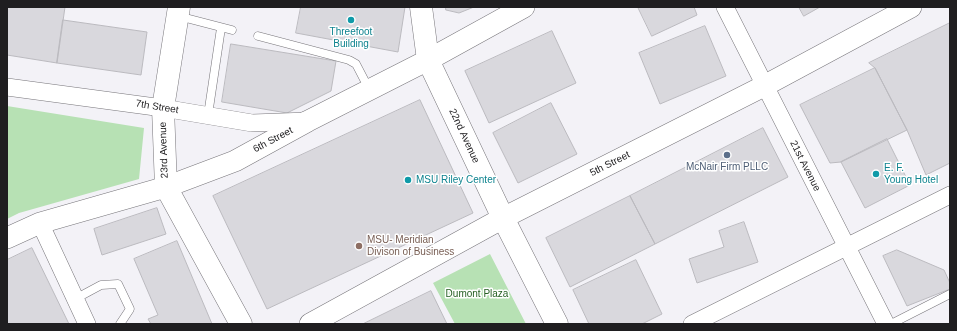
<!DOCTYPE html>
<html>
<head>
<meta charset="utf-8">
<style>
	body { margin:0 }
	#map { position:relative; width:957px; height:331px; overflow:hidden; background:#f3f2f7; font-family:Helvetica,sans-serif }
	canvas { display:block }
	.frame { position:absolute; inset:0; border:8px solid #1f1e20; pointer-events:none }
</style>
</head>
<body>
<div id="map">
<canvas width="957" height="331"></canvas>
<div class="frame"></div>
</div>
<script>
const c = document.querySelector('canvas').getContext('2d');
c.lineJoin = 'round';
function fillPath(path, color) { c.fillStyle = color; c.fill(path, 'evenodd'); }
function strokePath(path, color, width, dash) { c.strokeStyle = color; c.lineWidth = width; c.lineCap = dash ? 'butt' : 'round'; c.setLineDash(dash || []); c.stroke(path); }
function write(font, color, halo, rows, align = 'center') {
  c.font = font + ' Helvetica,sans-serif'; c.lineWidth = 3; c.setLineDash([]); c.textBaseline = 'middle'; c.strokeStyle = halo; c.fillStyle = color; for (const [text, x, y, turn = 0] of rows) {
    c.save(); c.translate(x, y); c.rotate((+turn || 0) * Math.PI / 180); c.textAlign = isNaN(turn) ? turn : align; if (halo) c.strokeText(text, 0, 0); c.fillText(text, 0, 0); c.restore();
  }
}
fillPath(new Path2D(`
	M7,106L144,128L139,179L19,213L7,219Z
	M490,254L526,324H455L433,283Z`), '#b7e1b4');
const building = new Path2D(`
	M7,7H65L57,63L7,55Z
	M301,7H405L398,52L296,33Z
	M446,7H474L459,13L446,10Z
	M638,7H694L697,15L652,36Z
	M799,7H820L804,16Z
	M63,20L147,32L141,75L57,63Z
	M950,23V163L926,175L907,130L875,68L869,63Z
	M705,26L726,76L660,104L639,53Z
	M552,31L576,83L489,123L465,71Z
	M231,44L336,61L331,91L287,113L222,102Z
	M875,68L907,130L841,162L830,163L800,105Z
	M420,100L473,213L267,309L213,196Z
	M551,103L577,154L518,183L493,133Z
	M763,128L788,177L655,244L630,196Z
	M887,139L910,185L865,208L841,162Z
	M630,196L655,244L570,287L546,238Z
	M157,208L166,234L102,255L94,229Z
	M744,222L758,262L697,283L689,259L724,247L719,231Z
	M177,241L212,324H151L148,319L158,315L134,259Z
	M32,248L69,324H7V260Z
	M897,250L944,270L950,283V289L907,306L883,256Z
	M636,260L662,314L642,324H589L573,290Z
	M431,291L447,324H363Z`);
fillPath(building, '#d9d8dd');
strokePath(building, '#bbbabf', 1);
const service = new Path2D(`
	M178,16L232,30
	M258,36L349,60L356,64L369,89
	M208,115L221,28
	M75,299L101,285L118,284L130,309L120,324
	M891,324L950,294`);
const minor = new Path2D(`
	M725,7L886,324
	M7,87L163,108L252,123L308,121
	M40,223L87,324
	M692,324L950,195`);
const tertiary = new Path2D(`
	M7,238L40,223L166,187L235,161L308,121L428,60L524,7
	M310,324L503,218L764,86L911,7`);
const primary = new Path2D(`
	M179,7L163,108L166,187L241,324
	M421,7L428,60L503,218L557,324`);
strokePath(service, '#77757a', 9);
strokePath(minor, '#77757a', 18);
strokePath(tertiary, '#77757a', 22);
strokePath(primary, '#77757a', 23);
strokePath(service, '#fff', 8);
strokePath(minor, '#fff', 17);
strokePath(tertiary, '#fff', 21);
strokePath(primary, '#fff', 22);
for (const [x, y, r, color] of [
	[351,20,4,"#0f9aa8"],
	[727,155,4,"#5c6f8a"],
	[876,174,4,"#0f9aa8"],
	[408,180,4,"#0f9aa8"],
	[359,246,4,"#8d6e63"]
]) { const dot = new Path2D(); dot.arc(x, y, r, 0, 2 * Math.PI); c.fillStyle = color; c.fill(dot); strokePath(dot, '#fff', 1.5); }
write('10px', '#0d838f', '#fff', [
	["Threefoot",351,32,"center"],
	["Building",351,44,"center"],
	["E. F.",884,168],
	["Young Hotel",884,180],
	["MSU Riley Center",416,180]
], 'left');
write('10px', '#1f1e20', '#fff', [
	["7th Street",157,107,9],
	["22nd Avenue",464,136,65],
	["6th Street",273,140,-28],
	["23rd Avenue",164,150,-92],
	["5th Street",610,164,-27],
	["21st Avenue",805,166,63]
]);
write('10px', '#4e5e75', '#fff', [
	["McNair Firm PLLC",727,167]
]);
write('10px', '#785e54', '#fff', [
	["MSU- Meridian",367,240],
	["Divison of Business",367,252]
], 'left');
write('10px', '#245e22', '#fff', [
	["Dumont Plaza",477,294]
]);
</script>
</body>
</html>
